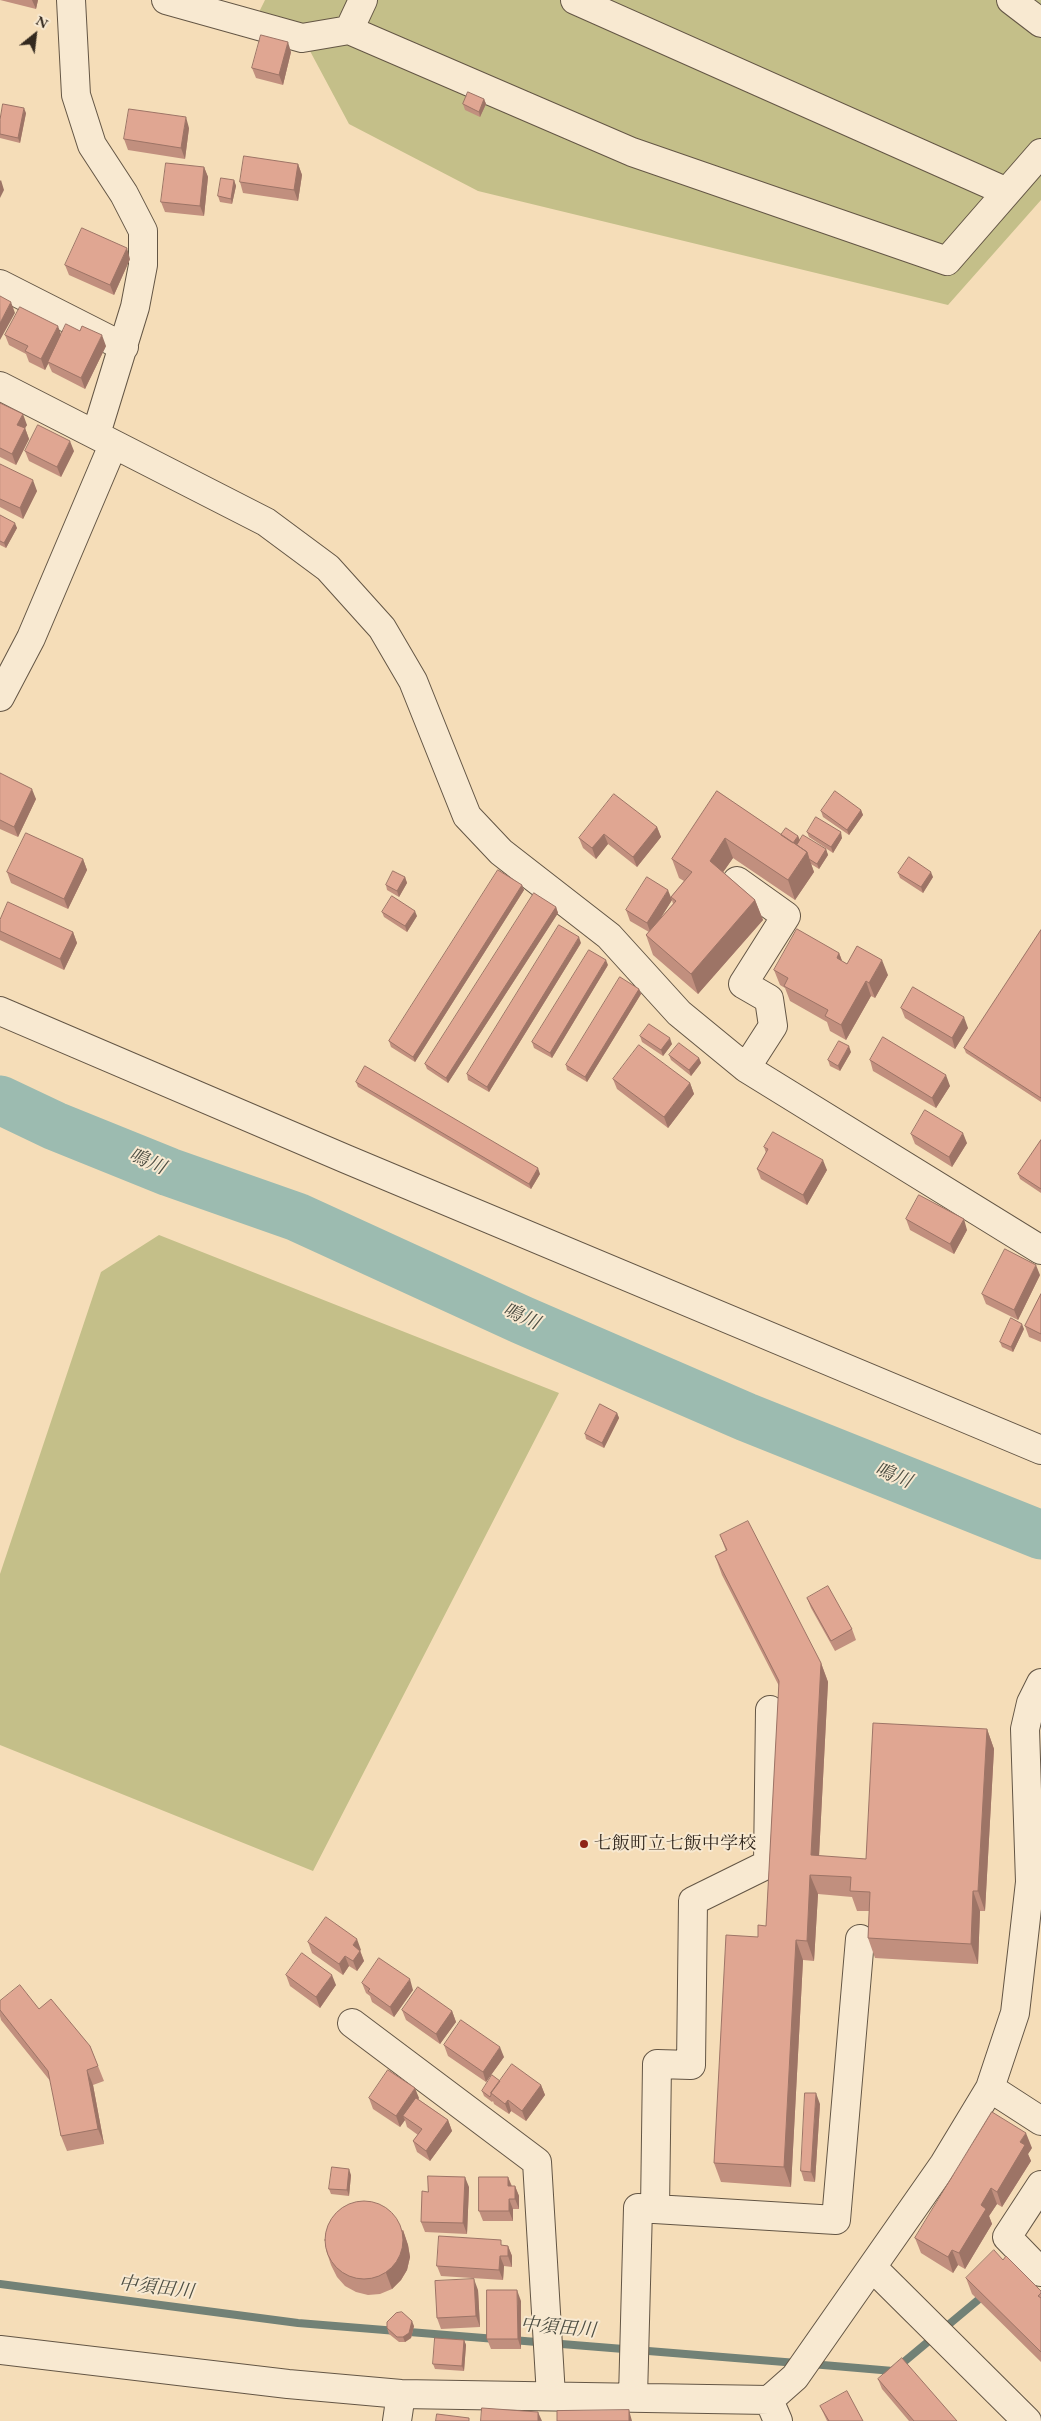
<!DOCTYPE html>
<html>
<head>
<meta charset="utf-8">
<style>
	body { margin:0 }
	#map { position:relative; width:1041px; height:2421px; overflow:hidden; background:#f5ddb8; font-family:"EB Garamond",serif }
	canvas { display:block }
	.north { position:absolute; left:10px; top:10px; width:50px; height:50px; -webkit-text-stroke:4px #f8e9d1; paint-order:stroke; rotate:29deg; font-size:14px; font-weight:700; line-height:20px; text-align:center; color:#33291f }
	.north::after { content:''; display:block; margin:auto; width:18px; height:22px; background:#33291f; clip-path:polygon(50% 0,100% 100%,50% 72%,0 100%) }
</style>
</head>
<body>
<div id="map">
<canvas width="1041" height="2421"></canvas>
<div class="north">N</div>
</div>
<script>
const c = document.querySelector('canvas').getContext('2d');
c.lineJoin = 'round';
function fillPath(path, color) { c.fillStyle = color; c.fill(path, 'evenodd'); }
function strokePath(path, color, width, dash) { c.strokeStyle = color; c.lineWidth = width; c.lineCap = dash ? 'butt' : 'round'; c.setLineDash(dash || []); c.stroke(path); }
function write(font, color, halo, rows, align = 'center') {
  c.font = font + ' "EB Garamond","Noto Serif JP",serif'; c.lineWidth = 4; c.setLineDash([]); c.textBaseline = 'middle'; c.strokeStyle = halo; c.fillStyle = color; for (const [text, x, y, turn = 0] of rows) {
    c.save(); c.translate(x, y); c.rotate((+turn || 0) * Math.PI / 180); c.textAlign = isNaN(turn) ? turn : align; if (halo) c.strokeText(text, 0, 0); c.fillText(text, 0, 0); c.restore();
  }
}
fillPath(new Path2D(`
	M265,0H1041V200L948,305L478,191L349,124L295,23L259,12Z
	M159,1235L559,1393L313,1871L0,1745V1574L101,1272Z`), '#c4bf89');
strokePath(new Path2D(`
	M0,2284L298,2323L496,2339
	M512,2340L797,2363
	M811,2364L893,2371L984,2295`), '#728176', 8);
strokePath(new Path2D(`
	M0,1100L55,1126L169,1172L297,1217L522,1320L746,1417L1041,1535`), '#9cbbb0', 49);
const minor = new Path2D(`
	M71,0L76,95L92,145L124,194L143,231V265L135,307L96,434
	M166,0L302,38L349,30L632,152L947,261L1041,153
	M575,0L1007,192
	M1011,0L1041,23
	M349,30L363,0
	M0,284L124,347
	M0,386L266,522L328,568L382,628L413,681L467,816L501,852L609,936L679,1013L746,1068L1041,1250
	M0,697L31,638L113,445
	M737,881L786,916L743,984L769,999L773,1026L746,1068
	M0,1011L346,1159L1041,1450
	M352,2023L537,2162L551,2396
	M990,2088L1041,2121
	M1041,2185L1007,2237L1041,2272
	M655,2209L657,2064L691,2065L693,1901L768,1864L770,1710
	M872,2267L1027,2421
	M0,2350L288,2384L401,2394L769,2400L795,2377L944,2164L990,2088L1015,2013L1023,1944L1030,1882L1025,1729L1031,1703L1041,1683
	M633,2397L638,2208L836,2220L860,1939
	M769,2400L778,2421
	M397,2421L401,2394`);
strokePath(minor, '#645645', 30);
strokePath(minor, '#f8e9d1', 28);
fillPath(new Path2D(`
	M0,0H38L36,9Z
	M291,52L283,85L256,78L252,68Z
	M484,99L486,104L480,117L465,110L463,104Z
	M26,113L20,143L0,138V120Z
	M189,128L185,159L128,150L124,139Z
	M298,164L302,175L298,201L243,193L240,182Z
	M204,167L208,177L204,216L165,212L161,202Z
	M234,180L236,186L232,204L220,202L218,196Z
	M130,259L114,295L69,275L65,265Z
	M5,335H61L106,346L85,389L52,372L48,363L45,370L29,362L26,354L9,345Z
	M0,403L27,425L25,428L29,439L16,465L0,457Z
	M25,451H74L61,477L29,461Z
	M0,464L37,491L23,519L0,507Z
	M0,515L17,528L6,548L0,545Z
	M0,773L36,799L18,837L0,829Z
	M717,791L781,835L798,836L800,840L826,849L828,855L819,869L811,864L814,872L795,900L733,858L723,872L755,900L763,920L698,994L653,955L646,935L649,932L630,921L626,910L671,897L684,881L679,878L672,859ZM672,900L673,904L659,920Z
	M861,810L863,815L849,835L823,817L821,811Z
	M657,827L661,837L637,867L608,844L596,859L583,848L579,838Z
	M807,832L842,838L833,853L809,837Z
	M83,859L87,870L68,909L11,883L7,872Z
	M898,873L933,877L923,893L900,878Z
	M405,877L407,883L399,897L387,890L386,885Z
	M522,885L524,890L415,1062L391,1047L389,1041Z
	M556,907L558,913L448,1083L427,1069L425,1064Z
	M382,912L417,916L407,932L384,917Z
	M0,920L73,932L77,943L64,970L0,940Z
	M1041,930V1102L966,1053L964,1048Z
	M581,943L489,1092L468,1080L467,1074Z
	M839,953L842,961L847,964L888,975L875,998L871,996L846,1040L830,1031L827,1022L790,1001L785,988L780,985L774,970Z
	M608,965L552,1058L534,1048L532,1042Z
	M639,989L641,994L587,1082L567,1070L566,1065Z
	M901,1008L968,1028L955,1049L905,1018Z
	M640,1036L672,1044L663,1056L642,1042Z
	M851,1052L840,1071L830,1066L828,1060Z
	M669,1055L699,1058L701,1063L691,1076L671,1060Z
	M870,1060L950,1086L936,1108L873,1071Z
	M613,1079L690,1083L694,1094L668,1128L617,1089Z
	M356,1082L540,1174L531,1189L358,1087Z
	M911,1134L967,1143L952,1167L915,1144Z
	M1041,1140V1193L1020,1179L1018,1174Z
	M764,1147L827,1170L807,1205L761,1179L757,1169L766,1153Z
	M906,1219L967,1230L954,1254L910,1230Z
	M1040,1275L1018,1320L986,1304L982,1294Z
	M1041,1294V1342L1029,1337L1025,1326Z
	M1024,1329L1013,1352L1002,1347L1000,1342Z
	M617,1413L619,1418L604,1448L586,1439L585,1434Z
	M720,1535L821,1663L828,1682L819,1856L866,1859L987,1729L994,1749L985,1911H980L978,1964L875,1958L868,1938L869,1911H857L852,1897L818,1894L814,1961L803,1960L791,2187L721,2182L714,2163L766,1926L779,1686L722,1575L715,1556L726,1551Z
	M807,1598L852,1629L856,1640L835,1651L811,1608Z
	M308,1942L361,1950H360L364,1961L357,1971L349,1966L343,1975L312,1953Z
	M286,1975L336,1985L320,2008L290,1986Z
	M362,1983L413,1990L394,2017L372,2002L370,1996L366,1993Z
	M0,2001L39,2009L90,2046L104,2081L93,2085L104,2144L67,2151L61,2136L51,2082L1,2020L0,2016Z
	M402,2010L452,2011L456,2022L440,2044L406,2020Z
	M444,2045L504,2057L486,2082L448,2056Z
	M500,2081L541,2085L545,2095L526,2121L511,2111L509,2114L494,2104L493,2101L492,2102L484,2096L482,2091Z
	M369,2098H419L418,2099L448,2120L452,2131L430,2161L417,2152L413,2141L418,2135L407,2127L405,2120L400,2127L373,2109Z
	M820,2104L815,2182L804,2181L801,2171Z
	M1032,2148L1028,2154L1031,2161L1002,2207L997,2204L989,2216L992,2224L965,2269L958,2265L953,2273L921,2253L915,2238Z
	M351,2175L349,2196L331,2194L329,2189Z
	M508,2177L512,2186H515L519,2196V2209H513V2221H483L479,2211Z
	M469,2187L467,2234L425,2232L421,2222Z
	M403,2230L408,2245L410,2257L407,2270L401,2280L392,2289L380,2294L368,2295L356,2292L345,2286L337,2277L331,2265L326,2250Z
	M503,2245L508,2246L512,2256V2267L504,2266L503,2280L441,2276L437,2266Z
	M1003,2260L1041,2291V2362L972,2294L966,2278Z
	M478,2290L480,2327L441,2329L437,2318Z
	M521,2301V2349H491L487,2339Z
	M414,2326L411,2338L405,2342H399L389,2334L387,2328Z
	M464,2340L466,2345L464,2371L435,2369L433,2364Z
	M878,2379L957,2421H909L882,2389Z
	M820,2406L863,2421H827Z`), '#c18f7e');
fillPath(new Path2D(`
	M32,0H38L36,9Z
	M288,42L291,52L283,85L279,75Z
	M484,99L486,104L480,117L479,112Z
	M24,108L26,113L20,143L18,138Z
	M186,117L189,128L185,159L181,148Z
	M298,164L302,175L298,201L294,190Z
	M204,167L208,177L204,216L200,206Z
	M1,180L4,190L0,198V181Z
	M234,180L236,186L232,204L231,199Z
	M127,248L130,259L114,295L110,285Z
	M11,302L15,313L0,340V323Z
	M58,326L62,337L45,370L41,359Z
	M102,335L106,346L85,389L81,378Z
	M23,414L27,425L21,435L17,425Z
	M25,428L29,439L16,465L12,454Z
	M70,441L74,451L61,477L57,467Z
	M33,480L37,491L23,519L20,508Z
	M15,523L17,528L6,548L4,543Z
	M32,789L36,799L18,837L14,827Z
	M861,810L863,815L849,835L847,830Z
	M657,827L661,837L637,867L633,857Z
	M841,832L842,838L833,853L831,847Z
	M604,834L608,844L596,859L592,848Z
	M798,836L800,841L794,850L792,845Z
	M725,838L733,858L717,881L710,861Z
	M826,849L828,855L819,869L817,864Z
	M807,852L814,872L795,900L788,880Z
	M83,859L87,870L68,909L64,899Z
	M931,872L933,877L923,893L921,887Z
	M405,877L407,883L399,897L397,891Z
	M522,885L524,890L415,1062L413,1057Z
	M668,890L672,900L651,934L647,923Z
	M755,900L763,920L698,994L691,974Z
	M556,907L558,913L448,1083L446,1078Z
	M415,911L417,916L407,932L405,926Z
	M73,932L77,943L64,970L60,959Z
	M579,937L581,943L489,1092L487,1087Z
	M839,953L845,968L837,958Z
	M606,960L608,965L552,1058L550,1053Z
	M882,960L888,975L875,998L869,983Z
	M866,981L871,996L846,1040L841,1025Z
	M639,989L641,994L587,1082L585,1077Z
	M964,1017L968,1028L955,1049L952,1038Z
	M670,1038L672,1044L663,1056L661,1050Z
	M849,1046L851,1052L840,1071L838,1066Z
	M699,1058L701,1063L691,1076L689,1070Z
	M946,1075L950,1086L936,1108L932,1098Z
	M690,1083L694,1094L668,1128L664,1117Z
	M963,1133L967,1143L952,1167L949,1157Z
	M823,1160L827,1170L807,1205L803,1195Z
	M538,1168L540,1174L531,1189L529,1184Z
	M964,1219L967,1230L954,1254L950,1244Z
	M1036,1265L1040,1275L1018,1320L1014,1310Z
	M1022,1324L1024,1329L1013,1352L1011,1347Z
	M617,1413L619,1418L604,1448L602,1443Z
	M821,1663L828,1682L818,1875L811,1855Z
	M987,1729L994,1749L985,1911L978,1891Z
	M810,1875L818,1894L814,1961L807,1941Z
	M973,1891L980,1911L978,1964L971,1944Z
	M357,1939L361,1950L356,1955L353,1945Z
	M796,1940L803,1960L791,2187L784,2167Z
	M360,1951L364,1961L357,1971L353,1961Z
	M345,1956L349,1966L343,1975L339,1964Z
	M332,1975L336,1985L320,2008L316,1997Z
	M410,1979L413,1990L394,2017L390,2007Z
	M452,2011L456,2022L440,2044L436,2034Z
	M500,2047L504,2057L486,2082L483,2072Z
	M87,2070L93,2085L104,2144L98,2129Z
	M541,2085L545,2095L526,2121L522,2111Z
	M415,2088L419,2098L406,2118L403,2116L405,2120L400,2127L396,2116Z
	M816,2093L820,2104L815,2182L811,2172Z
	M508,2100L511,2111L509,2114L505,2104Z
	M448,2120L452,2131L430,2161L426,2151Z
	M1026,2133L1032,2148L1028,2154L1031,2161L1002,2207L997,2192L1020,2142Z
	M349,2169L351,2175L349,2196L347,2190Z
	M465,2177L469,2187L467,2234L463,2223Z
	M508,2177L512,2188L508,2186Z
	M515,2186L519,2196V2209L515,2199Z
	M991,2188L997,2204L989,2216L992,2224L965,2269L959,2253L981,2205Z
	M509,2199L513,2209V2221L509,2211Z
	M403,2230L408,2245L410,2257L407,2270L401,2280L392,2289L386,2273Z
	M508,2246L512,2256V2267L508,2256Z
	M952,2250L958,2265L953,2273L948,2257Z
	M500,2256L504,2266L503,2280L499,2270Z
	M474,2279L478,2290L480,2327L476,2316Z
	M517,2290L521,2301V2349L518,2339Z
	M412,2321L414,2326L411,2338L405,2342L403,2337Z
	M464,2340L466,2345L464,2371L462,2366Z
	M629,2410L632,2421H629Z
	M538,2412L542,2421H538Z`), '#9d7466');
const building = new Path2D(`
	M261,35L288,42L279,75L252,68Z
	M468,92L484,99L479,112L463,104Z
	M3,104L24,108L18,138L0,134V120Z
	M129,109L186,117L181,148L124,139Z
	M244,156L298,164L294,190L240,182Z
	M166,163L204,167L200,206L161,202Z
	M221,178L234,180L231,199L218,196Z
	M82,228L127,248L110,285L65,265Z
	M0,296L11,302L0,323Z
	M20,307L58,326L41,359L25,351L28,346L5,335Z
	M66,324L80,331L82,326L102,335L81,378L48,362Z
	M0,403L23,414L17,425L25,428L12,454L0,448Z
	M38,425L70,441L57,467L25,451Z
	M0,464L33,480L20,508L0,499Z
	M0,515L15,523L4,543L0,541Z
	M0,773L32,789L14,827L0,820Z
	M717,791L807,852L788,880L725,838L710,861L755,900L691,974L646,935L676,901L671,897L692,872L672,859Z
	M835,791L861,810L847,830L821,811Z
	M614,794L657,827L633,857L604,834L592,848L579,838Z
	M816,817L841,832L831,847L807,832Z
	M786,828L798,836L793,843L781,835Z
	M26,833L83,859L64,899L7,872Z
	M803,835L826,849L817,864L809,859L807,852L797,845Z
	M909,857L931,872L921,887L898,873Z
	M498,870L522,885L413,1057L389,1041Z
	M393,871L405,877L397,891L386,885Z
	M647,877L668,890L647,923L626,910Z
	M534,893L556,907L446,1078L425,1064Z
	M392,896L415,911L405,926L382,912Z
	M8,902L73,932L60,959L0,931V920Z
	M559,925L579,937L487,1087L467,1074Z
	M797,929L839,953L837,958L847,964L857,946L882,960L869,983L866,981L841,1025L825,1016L828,1010L784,986L788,978L774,970Z
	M1041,930V1098L964,1048Z
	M589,950L606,960L550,1053L532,1042Z
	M620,977L639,989L585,1077L566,1065Z
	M913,987L964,1017L952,1038L901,1008Z
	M649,1024L670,1038L661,1050L640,1036Z
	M883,1037L946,1075L932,1098L870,1060Z
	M839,1041L849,1046L838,1066L828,1060Z
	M679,1043L699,1058L689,1070L669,1055Z
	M639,1045L690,1083L664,1117L613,1079Z
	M365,1066L538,1168L529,1184L356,1082Z
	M925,1110L963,1133L949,1157L911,1134Z
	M773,1132L823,1160L803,1195L757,1169L768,1149L764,1147Z
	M1041,1140V1189L1018,1174Z
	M919,1195L964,1219L950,1244L906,1219Z
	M1005,1249L1036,1265L1014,1310L982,1294Z
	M1041,1294V1334L1025,1326Z
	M1011,1318L1022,1324L1011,1347L1000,1342Z
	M600,1404L617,1413L602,1443L585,1434Z
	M748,1521L821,1663L811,1855L866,1859L873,1723L987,1729L978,1891H973L971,1944L868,1938L870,1892L850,1891L851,1877L810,1875L807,1941L796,1940L784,2167L714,2163L726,1935L758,1937V1925L766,1926L779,1681L715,1556L727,1550L720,1535Z
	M828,1586L852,1629L831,1641L807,1598Z
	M326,1917L357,1939L353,1945L360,1951L353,1961L345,1956L339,1964L308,1942Z
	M302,1953L332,1975L316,1997L286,1975Z
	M379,1958L410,1979L390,2007L368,1991L370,1989L362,1983Z
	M20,1985L39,2009L51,1999L90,2046L98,2066L87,2070L98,2129L61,2136L48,2071L0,2010V2001Z
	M418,1987L452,2011L436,2034L402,2010Z
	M461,2020L500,2047L483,2072L444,2045Z
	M512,2064L541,2085L522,2111L508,2100L505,2104L491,2093Z
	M388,2070L415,2088L396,2116L369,2098Z
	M492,2075L500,2081L491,2093V2095L490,2097L482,2091Z
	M805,2093H816L811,2172L801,2171Z
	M416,2098L448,2120L426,2151L413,2141L422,2129L403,2116Z
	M992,2112L1026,2133L1020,2142L1025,2145L997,2192L991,2188L981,2205L986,2209L959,2253L952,2250L948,2257L915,2238Z
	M332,2167L349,2169L347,2190L329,2189Z
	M428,2176L465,2177L463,2223L421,2222L422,2191L428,2192Z
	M479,2177H508V2186H515V2199H509V2211H479Z
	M325 2240a39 39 0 1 1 78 0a39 39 0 1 1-78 0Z
	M439,2236L501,2240V2245L508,2246V2256H500L499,2270L437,2266Z
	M994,2250L1003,2260L1006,2256L1041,2291V2293L1038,2296L1041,2298V2352L966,2278Z
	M474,2279L476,2316L437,2318L435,2281Z
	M487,2290H517L518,2339H487Z
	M402,2312L412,2321L409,2333L403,2337H397L387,2328V2322L396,2313Z
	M435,2338L464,2340L462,2366L433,2364Z
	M902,2358L957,2421H914L878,2379Z
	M847,2391L863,2421H829L820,2406Z
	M482,2408L538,2412V2421H481Z
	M629,2410V2421H557V2411Z
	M437,2414L469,2418V2421H436Z`);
fillPath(building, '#e0a692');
strokePath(building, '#9d7466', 1);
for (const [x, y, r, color] of [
	[584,1844,5,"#8f2418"]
]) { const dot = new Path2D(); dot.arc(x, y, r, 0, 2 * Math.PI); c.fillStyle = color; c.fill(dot); strokePath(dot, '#f8e9d1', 2); }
write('18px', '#33291f', '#f8e9d1', [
	["七飯町立七飯中学校",594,1844]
], 'left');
write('italic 19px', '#4d4e43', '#f8e9d1', [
	["鳴川",147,1162,23],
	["鳴川",521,1317,24],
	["鳴川",893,1476,22],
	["中須田川",156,2288,7],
	["中須田川",558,2328,5]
]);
</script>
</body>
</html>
